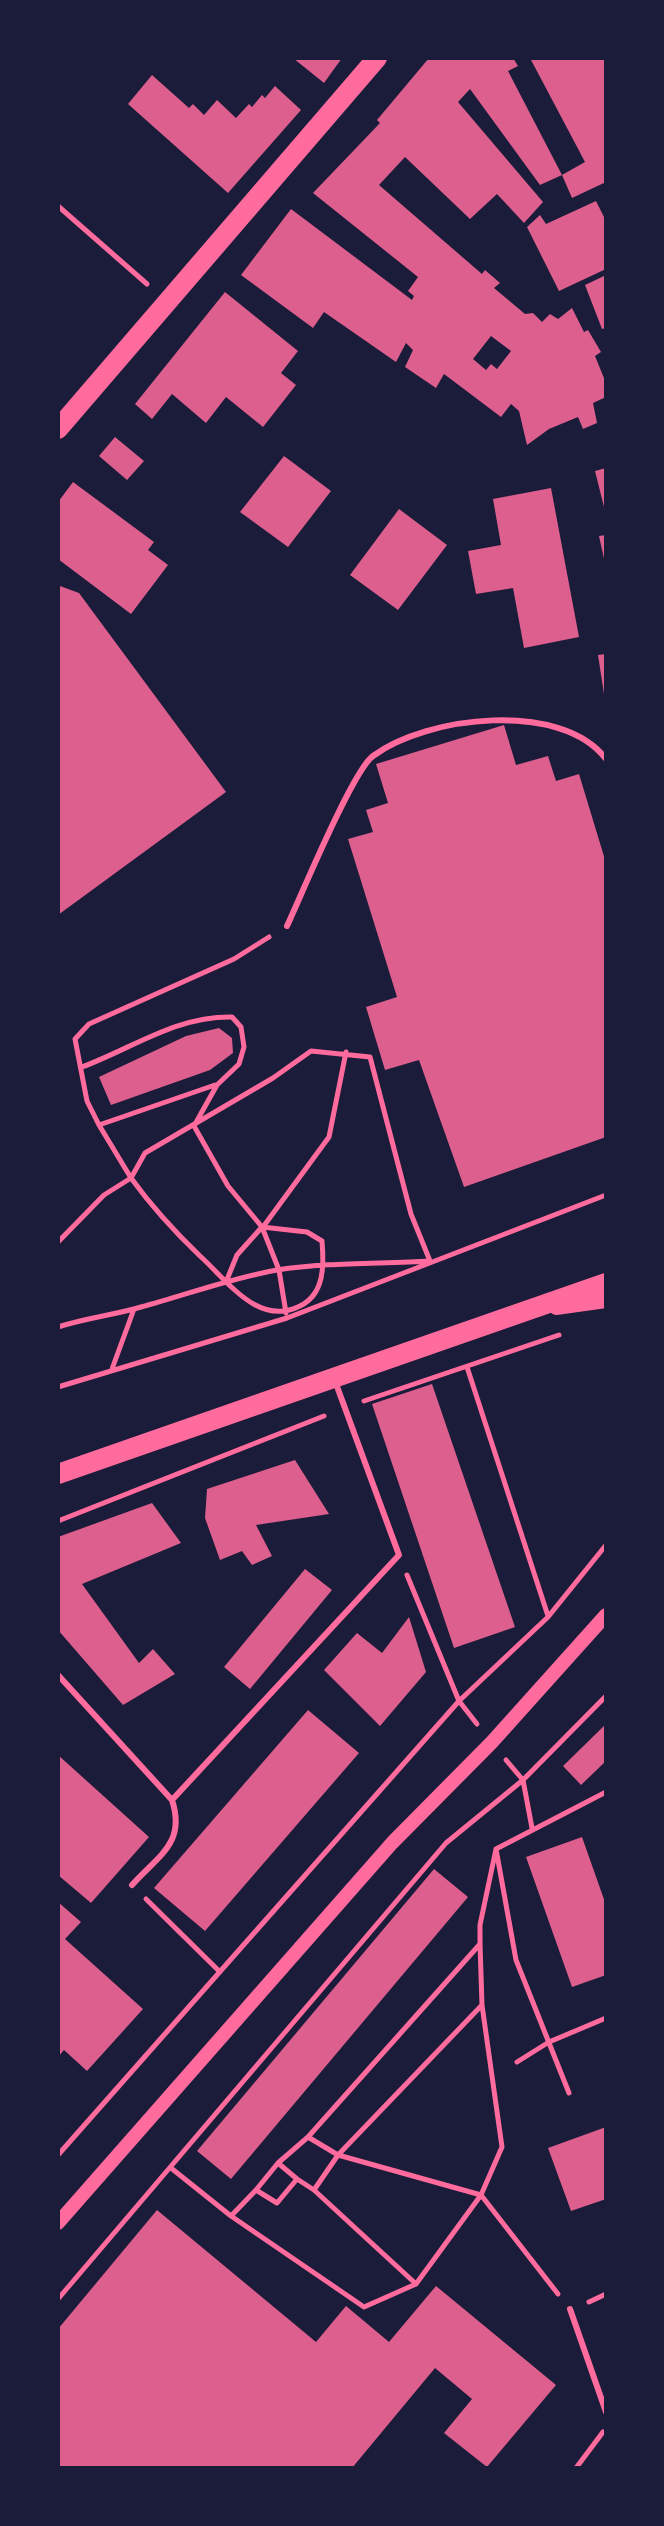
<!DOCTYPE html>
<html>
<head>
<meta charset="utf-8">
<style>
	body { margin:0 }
	#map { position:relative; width:664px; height:2526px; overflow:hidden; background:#1b1b3a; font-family:"DM Sans",sans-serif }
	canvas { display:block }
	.frame { position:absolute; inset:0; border:60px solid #1b1b3a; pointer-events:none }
</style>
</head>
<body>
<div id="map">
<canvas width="664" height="2526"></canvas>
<div class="frame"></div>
</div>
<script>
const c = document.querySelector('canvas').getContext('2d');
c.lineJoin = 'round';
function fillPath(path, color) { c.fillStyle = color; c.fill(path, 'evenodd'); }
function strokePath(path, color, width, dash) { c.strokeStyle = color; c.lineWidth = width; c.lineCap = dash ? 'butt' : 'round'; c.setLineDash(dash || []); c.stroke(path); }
fillPath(new Path2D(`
	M293,58H342L324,83Z
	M429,58H513L518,66L508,71L562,175L540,185L470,89L458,102L543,202L524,223L497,194L470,219L405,157L379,185L482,274L485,270L500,283L494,288L525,314L533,313L542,322L550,314L558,319L572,308L584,332L588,330L601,352L595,356L606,383V397L593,403L597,423L583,429L578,417L549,429L527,445L519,411L511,404L501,417L444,374L436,388L405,367L413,350L406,343L396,362L324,312L313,328L241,275L291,209L412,300L414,296L408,291L418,277L313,193L380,123L377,120ZM491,336L511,351L497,369L491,364L486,370L473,359Z
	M530,58H606V182L572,198L562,175L585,162Z
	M152,75L189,108L193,104L204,115L217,100L236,118L249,104L252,107L262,95L265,98L275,86L301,110L228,193L128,104Z
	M596,201L606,221V269L559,291L527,227L540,215L546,224Z
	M606,275V328L602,329L585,285Z
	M225,292L298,351L281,373L296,385L263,427L226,397L206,423L172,394L152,419L135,404Z
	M115,437L144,461L127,480L99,456Z
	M284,456L331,491L288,547L240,512Z
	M606,468V511H605L595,471Z
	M73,482L154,542L148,550L168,565L131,614L58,559V502Z
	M551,488L579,637L524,648L513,588L476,594L468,551L501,545L493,499Z
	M399,509L447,545L398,610L350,575Z
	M606,535V563H605L599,536Z
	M60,586L79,593L226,792L58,915Z
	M606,654V694H604L598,655Z
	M504,725L516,765L548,756L556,781L579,774L606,863V1137L464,1187L419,1060L385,1070L366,1007L397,997L348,839L373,832L366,810L388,803L376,764Z
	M219,1028L232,1038L233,1053L210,1070L111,1105L99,1077L186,1036Z
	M432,1384L515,1627L454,1648L372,1404Z
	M295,1460L329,1514L256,1525L272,1556L252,1565L242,1551L220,1560L205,1518L207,1489Z
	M152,1503L181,1543L82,1584L139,1663L153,1649L175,1674L123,1705L58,1630V1537Z
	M305,1569L332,1590L250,1689L224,1667Z
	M409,1617L426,1672L380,1726L324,1670L357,1633L382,1653Z
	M308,1710L359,1753L205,1931L154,1888Z
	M606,1724V1761L581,1785L563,1766Z
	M58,1755L149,1837L91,1903L58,1875Z
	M582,1837L606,1905V1975L572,1987L526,1857Z
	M434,1869L468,1897L231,2179L197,2151Z
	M58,1902L81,1922L65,1939L143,2009L87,2071L64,2050L58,2057Z
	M606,2127V2199L571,2211L548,2148Z
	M157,2210L316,2342L346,2306L389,2342L436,2286L556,2385L487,2467L444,2433L472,2399L435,2368L352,2468H58V2329Z`), '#dd5f8e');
strokePath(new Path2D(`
	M58,206L147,284
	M82,1067C133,1048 176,1016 232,1017L241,1027L244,1047L239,1064L217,1085L194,1126L228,1186L262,1227L279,1270L286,1313
	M215,1085L99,1125L87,1101L75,1039L89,1024L234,959L269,937
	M263,1227L329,1137L346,1052
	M58,1242L104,1195L131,1178L99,1125
	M58,1327C86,1318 114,1315 141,1307C186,1295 231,1278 277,1270C327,1262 380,1264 430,1261L411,1214L370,1057L311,1051L273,1078L145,1153L131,1178C152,1207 174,1231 200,1256C228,1281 258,1327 300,1306C325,1294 324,1264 322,1241L307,1232L262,1227L237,1255L226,1282
	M467,1367L548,1616
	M112,1369L134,1309
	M58,1387L287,1318L606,1195
	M364,1401L559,1335
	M58,1521L324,1416
	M407,1575L459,1701L477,1724
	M506,1760L523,1780L532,1828
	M496,1849L480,1925V1944L482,2005L502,2147L481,2195L558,2294
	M146,1899L220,1972
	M517,2062L549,2042L606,2018
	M569,2093L516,1960L496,1849L606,1792
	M308,2137L338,2155L482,2005
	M58,2155L459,1701L548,1617L606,1545
	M278,2163L308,2137L480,1944
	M171,2168L231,2216L364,2307L416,2284L481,2195L338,2155L314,2190L297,2179L277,2203L256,2190L231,2216
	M256,2190L278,2163L297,2179
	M314,2190L416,2284
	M58,2299L446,1843L523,1780L606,1696
	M589,2302L606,2294
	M576,2468L603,2432`), '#ff6b9d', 5);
strokePath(new Path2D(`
	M287,926C301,896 353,770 373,756C426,716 562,700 606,759
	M58,1675L172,1800L399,1555L335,1381
	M132,1885C159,1855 186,1843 172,1800
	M570,2309L606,2412`), '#ff6b9d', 6);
strokePath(new Path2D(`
	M556,1308L606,1301
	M58,2223L392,1843L492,1742L606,1615`), '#ff6b9d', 14);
strokePath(new Path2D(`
	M58,429L377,58
	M58,1474L606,1283`), '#ff6b9d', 20);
</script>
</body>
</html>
